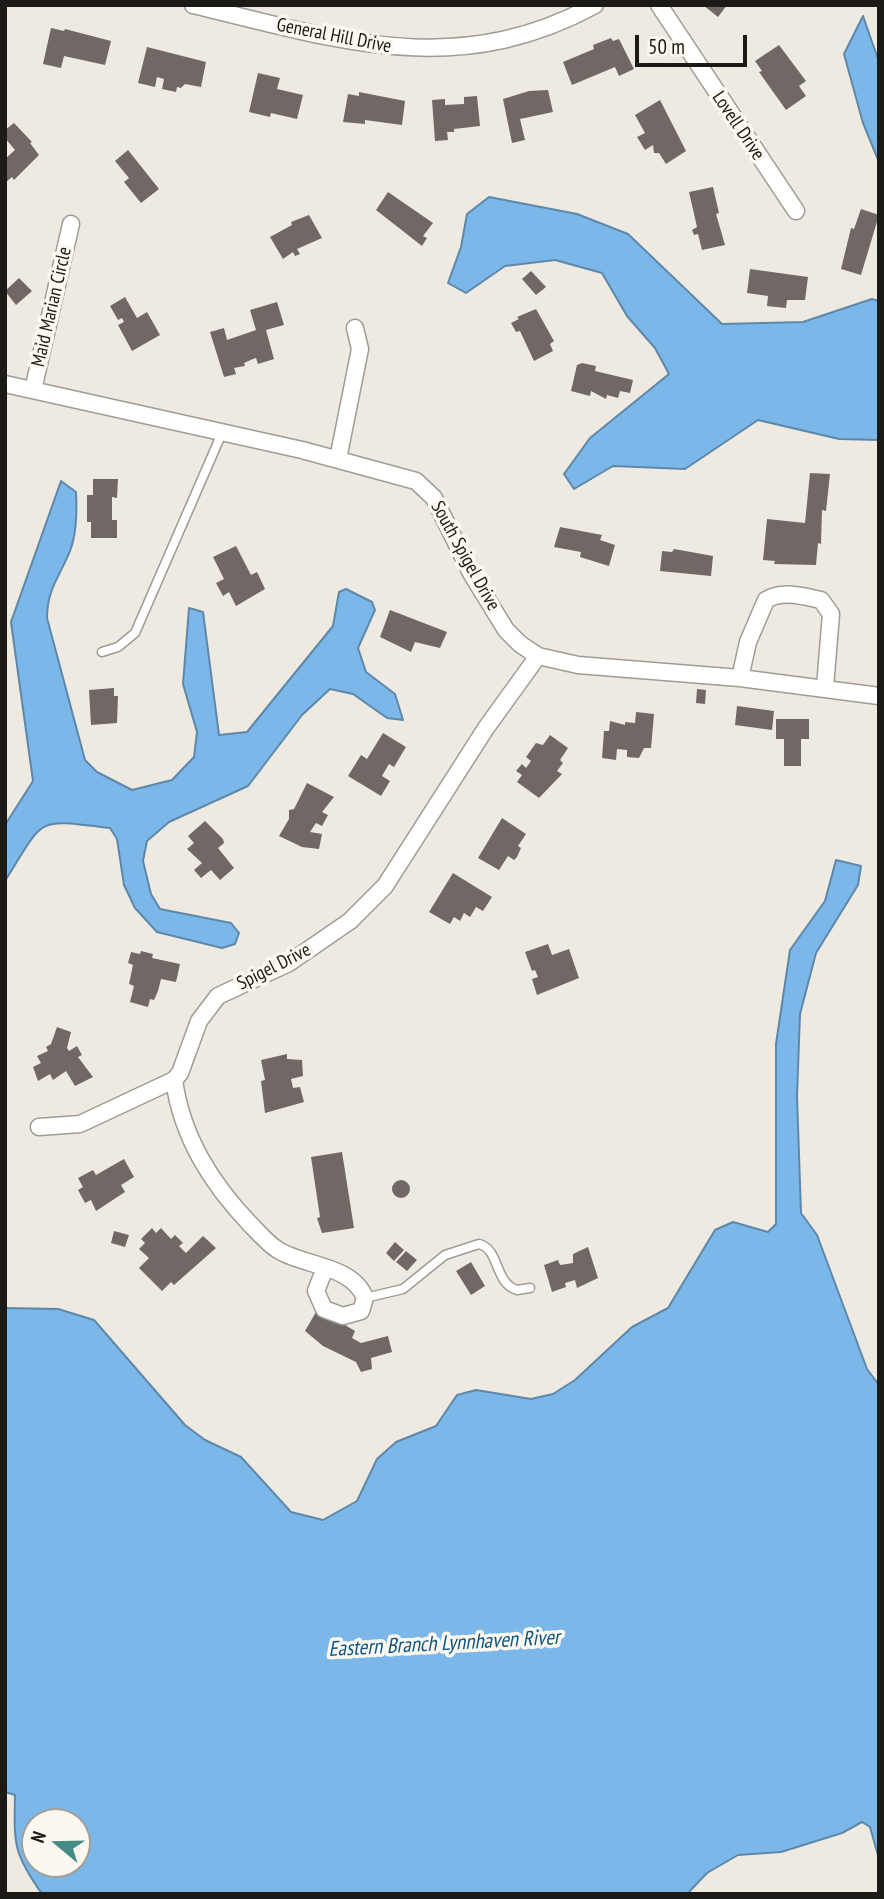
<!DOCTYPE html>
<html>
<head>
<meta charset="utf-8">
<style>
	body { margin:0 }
	#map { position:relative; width:884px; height:1899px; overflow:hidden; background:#eeeae2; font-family:"PT Sans Narrow",sans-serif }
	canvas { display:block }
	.frame { position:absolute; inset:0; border:7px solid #1c1a17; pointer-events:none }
	.north { position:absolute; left:21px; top:1808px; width:70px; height:70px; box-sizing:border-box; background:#fcf8ef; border:2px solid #a29f99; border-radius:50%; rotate:289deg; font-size:19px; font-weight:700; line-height:28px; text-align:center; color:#1c1a17 }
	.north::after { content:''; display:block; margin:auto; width:24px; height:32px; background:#448b86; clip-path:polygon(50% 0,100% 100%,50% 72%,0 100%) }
	.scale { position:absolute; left:635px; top:35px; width:112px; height:32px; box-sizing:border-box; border:4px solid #1c1a17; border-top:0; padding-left:9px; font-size:21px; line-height:24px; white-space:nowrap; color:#1c1a17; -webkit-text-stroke:5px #fcf8ef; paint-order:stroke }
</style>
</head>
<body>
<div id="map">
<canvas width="884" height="1899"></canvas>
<div class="frame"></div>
<div class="north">N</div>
<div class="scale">50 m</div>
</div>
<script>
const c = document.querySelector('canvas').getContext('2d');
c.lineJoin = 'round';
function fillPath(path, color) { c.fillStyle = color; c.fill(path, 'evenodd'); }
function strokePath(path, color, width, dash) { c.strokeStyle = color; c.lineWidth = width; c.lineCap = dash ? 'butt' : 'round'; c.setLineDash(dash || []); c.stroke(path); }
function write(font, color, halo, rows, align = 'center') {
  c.font = font + ' "PT Sans Narrow",sans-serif'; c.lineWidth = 7; c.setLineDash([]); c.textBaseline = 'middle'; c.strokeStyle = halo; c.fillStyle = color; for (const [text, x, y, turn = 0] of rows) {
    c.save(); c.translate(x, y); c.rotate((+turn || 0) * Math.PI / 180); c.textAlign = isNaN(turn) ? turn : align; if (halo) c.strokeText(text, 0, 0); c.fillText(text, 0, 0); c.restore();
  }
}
const water = new Path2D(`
	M863,16L879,62V162L863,123L844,54Z
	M489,197L577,214L628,234L722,324L803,322L872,299L879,301V440L839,439L758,420L685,469L613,466L574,489L564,474L590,438L669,374L655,348L627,316L602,273L555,260L505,266L466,293L448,283L461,247L467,214Z
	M61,481L76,492C77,511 77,533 70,551C60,576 47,589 47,618L85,760L97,772L132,790L172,780L194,757L197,732L183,684L189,608L203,612L219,735L247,732L333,626L339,592L346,589L372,602L375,610L358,648L366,672L395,694L403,720L387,718L353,694L330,689L302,715L248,786L169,822L147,841L143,861L151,894L160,909L231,923L239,933L235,944L222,948L157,932L135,908L124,885L117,839L110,828C34,819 46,816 5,881V825L33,781L11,622Z
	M836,860L861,866L858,885L816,953L800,1014L797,1096L801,1213L817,1235L867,1369L879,1385V1859L870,1827L862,1822L842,1833L781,1852L738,1855L707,1873L687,1894H42C13,1853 14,1844 15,1795L5,1792V1308L58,1309L94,1320L185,1425L205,1440L241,1457L291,1512L323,1520L357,1501L377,1459L396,1442L436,1426L457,1395L476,1390L531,1399L553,1394L575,1380L632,1327L668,1308L715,1230L733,1222L768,1232L776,1224V1044L790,950L825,901ZM35,1822H77V1864H35Z`);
fillPath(water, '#7bb7e8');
strokePath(water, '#5e88a9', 2);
fillPath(new Path2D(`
	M703,5H727L718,17Z
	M51,28L64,31L65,29L111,41L105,65L64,56L61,68L43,64Z
	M611,38L613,41L619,39L634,69L619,76L615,67L572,85L563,62L594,49L593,45Z
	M779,45L806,81L799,86L806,96L786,110L759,72L762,71L755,61Z
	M147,47L206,62L201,87L185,84L181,88L177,87L176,92L162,89L164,79L157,77L155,87L138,83Z
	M258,73L280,78L277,89L303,95L297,119L271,113L270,117L249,112Z
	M548,90L553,112L520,119L525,140L512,143L503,99L529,91Z
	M359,92L405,101L402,125L365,120V124L343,122L348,94L359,96Z
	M477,96L480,126L454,129V132H447L448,140L435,141L432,100L445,99V105L464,104V97Z
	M660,100L686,151L666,164L659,153H654L653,145L645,150L637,137L645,133L635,115Z
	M14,123L32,142L30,143L39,155L14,180L12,177L5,183V159L15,150L5,138V130Z
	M128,150L159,189L141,203L124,182L129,178L115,161Z
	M713,187L719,213L716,214L725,245L702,250L698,234L694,235L692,230L697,227L689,192Z
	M388,192L433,223L423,236L427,238L422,246L376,210Z
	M861,209L879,215L861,275L841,269L851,228L854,229Z
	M309,215L322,238L297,249L300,254L295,256L293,252L283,259L270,237L292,225L291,222Z
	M750,269L808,277L805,300H787L786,308L767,306L768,296L747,293Z
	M531,271L546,287L536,295L522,279Z
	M19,278L32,291L16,305L5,291Z
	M125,297L137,318L147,312L160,335L132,351L118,325L124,322L122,318L118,320L110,306Z
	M277,302L284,325L266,330L274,359L258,364L256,358L253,359L244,363L245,366L234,368L236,374L224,377L210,332L224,328L227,340L256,330L250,310Z
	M536,309L554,341L550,344L553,351L534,361L520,331L516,332L511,323L519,319L517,317Z
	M582,363L596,366L595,371L633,380L630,393L620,391L618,398L607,395L606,399L591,391L590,396L571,391L577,365Z
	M810,473L830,474L826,511L822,510L821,544L818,543L816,565L774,564L775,561L763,560L767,519L805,523Z
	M93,479H118L117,498L112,497V520H117V538H91V522H87V495H93Z
	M560,527L602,535L600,540L615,545L609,566L580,557L581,552L554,547Z
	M236,546L251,575L257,572L265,589L236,606L229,592L223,596L216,583L224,579L213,557Z
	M674,549L713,556L711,576L660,571L662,551L672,552Z
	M390,610L447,632L440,648L415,642L411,652L380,637Z
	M114,688V696H118L117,723L91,725L89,690Z
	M697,689L706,690L705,704L696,703Z
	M737,706L774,711L772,730L735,725Z
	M636,712L654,714L651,748H644L639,758L627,757V750L617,749L616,760L602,758L604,731H609L610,721L625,725V722L635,723Z
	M776,719H809V739H801V766H784V739H776Z
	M383,733L406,747L394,767L389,764L382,776L390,781L381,796L348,776L361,755L367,759Z
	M550,735L568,748L560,760L563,763L557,771L562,774L539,798L517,782L522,775L516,771L522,764L526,768L531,761L526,757L536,743L543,745Z
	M307,783L334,797L322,812L328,815L322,826L316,823L310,832L322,834L319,849L302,847L279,836L289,819V810L294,809Z
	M502,818L526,834L518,846L521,848L517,857L514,860L508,856L499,870L478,858Z
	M205,821L223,839L224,843L218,848L234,868L220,880L211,870L201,878L194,870L202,863L187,849L194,843L188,836Z
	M453,873L492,897L483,911L476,907L470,917L464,913L460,921L454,917L450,924L429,912Z
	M548,944L552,955L569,949L579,978L537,995L532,979L538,977L535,970L532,971L525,952Z
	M141,951L153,954L152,958L180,964L176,982L161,979L158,991L154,1000L150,999L148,1007L130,1002L134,986L129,984L133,965L128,963L131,952L140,954Z
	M57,1027L71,1032L67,1048L69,1051L77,1046L82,1055L78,1057L93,1077L75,1086L66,1071L53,1080L50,1074L38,1081L33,1067L41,1063L37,1056L48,1051L46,1047L51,1044Z
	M287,1054V1059L302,1060L303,1076L291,1079L293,1088L300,1087L304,1102L265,1113L261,1081L265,1080L261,1060Z
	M342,1152L354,1228L322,1233L317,1218L320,1217L311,1157Z
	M124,1159L134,1177L121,1185L125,1192L96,1211L91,1200L85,1203L78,1190L83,1187L78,1178L93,1170L96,1175Z
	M392 1189a9 9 0 1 1 18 0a9 9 0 1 1-18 0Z
	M152,1228L156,1233L161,1228L171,1239L175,1235L183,1243L179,1246L186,1253L203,1236L216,1248L174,1285L171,1282L162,1291L139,1268L149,1258L139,1249L145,1243L141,1239Z
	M114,1231L129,1235L125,1247L111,1243Z
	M395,1242L404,1250L394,1261L386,1253Z
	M588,1247L598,1278L577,1288L575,1280L565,1283L566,1287L552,1292L544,1265L558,1260L560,1265L573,1263V1254Z
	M406,1251L417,1260L407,1271L396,1262Z
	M471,1262L485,1286L471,1295L456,1271Z
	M316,1312L347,1322L345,1325L355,1331L352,1338L361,1343L388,1336L392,1352L371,1358L372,1369L361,1372L356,1362L323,1346L305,1331Z`), '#706864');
const lane = new Path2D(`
	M102,652L118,647L135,633L222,433
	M365,1298L403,1289L445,1255L479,1244C500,1249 494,1283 517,1290L530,1288`);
const street = new Path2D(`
	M193,5C335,39 456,81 595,5
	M659,5L796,211
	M5,384L302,450L416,481L434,498L471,573L506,630L520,644L538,656L578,665L740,678L879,696
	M33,390L71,224
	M338,459L360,349L355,328
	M740,678L748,642L766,600C782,590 802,596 821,600L831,614L825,687
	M39,1127L80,1124L174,1080
	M325,1268L316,1291L324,1309L343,1316L361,1311L365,1298C353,1265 303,1266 278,1250C267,1243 259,1233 250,1224C211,1183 182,1137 174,1080L180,1073L199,1021L218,996L289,963L350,921L385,886L486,728L538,656`);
strokePath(lane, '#9f9c94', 11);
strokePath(street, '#9f9c94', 19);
strokePath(lane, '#fff', 8);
strokePath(street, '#fff', 16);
write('19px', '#1c1a17', '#fcf8ef', [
	["General Hill Drive",334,36,11],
	["Lovell Drive",738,126,56],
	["Maid Marian Circle",52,307,-77],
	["South Spigel Drive",465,556,61],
	["Spigel Drive",274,967,-27]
]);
write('italic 21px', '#0d5582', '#fcf8ef', [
	["Eastern Branch Lynnhaven River",444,1644,-3]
]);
</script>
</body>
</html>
